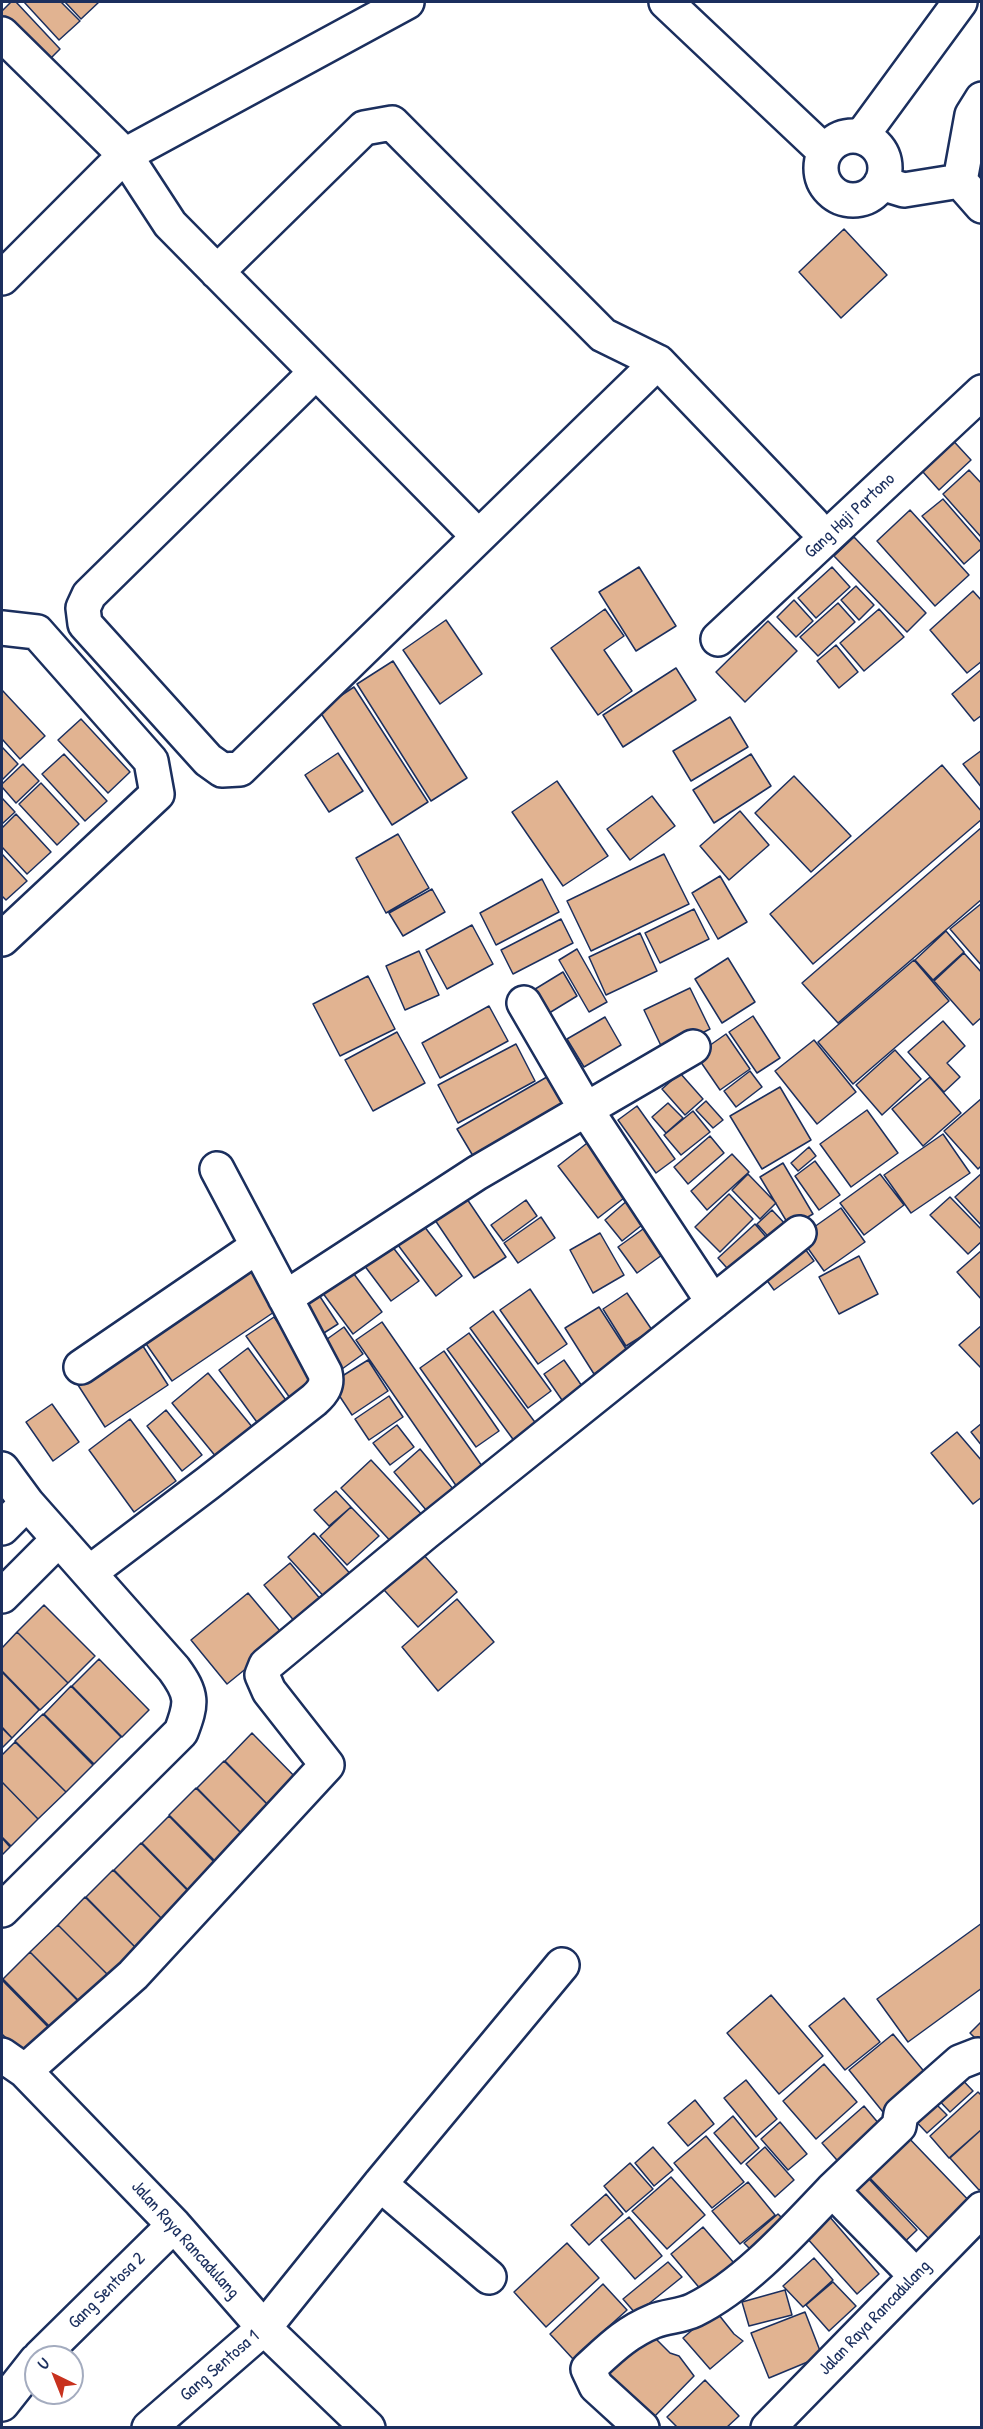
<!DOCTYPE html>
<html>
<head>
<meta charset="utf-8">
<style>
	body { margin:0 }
	#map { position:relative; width:983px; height:2429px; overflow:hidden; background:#fff; font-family:"Patrick Hand",sans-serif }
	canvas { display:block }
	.frame { position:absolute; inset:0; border:3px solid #1b2f5e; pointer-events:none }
	.north { position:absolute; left:24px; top:2345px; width:60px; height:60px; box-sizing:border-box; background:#fff; border:2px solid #a4acbf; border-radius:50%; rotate:317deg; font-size:16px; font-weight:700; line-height:24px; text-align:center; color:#1b2f5e }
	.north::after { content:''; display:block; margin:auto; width:21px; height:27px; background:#c8321e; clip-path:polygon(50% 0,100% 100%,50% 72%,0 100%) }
</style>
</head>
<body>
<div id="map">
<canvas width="983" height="2429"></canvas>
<div class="frame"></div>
<div class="north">U</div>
</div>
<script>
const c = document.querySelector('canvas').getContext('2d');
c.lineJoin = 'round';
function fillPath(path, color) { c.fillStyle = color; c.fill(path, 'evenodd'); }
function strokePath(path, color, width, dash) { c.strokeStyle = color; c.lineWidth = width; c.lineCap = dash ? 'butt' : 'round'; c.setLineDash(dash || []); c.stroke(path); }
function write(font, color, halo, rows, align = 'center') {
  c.font = font + ' "Patrick Hand",sans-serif'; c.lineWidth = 6; c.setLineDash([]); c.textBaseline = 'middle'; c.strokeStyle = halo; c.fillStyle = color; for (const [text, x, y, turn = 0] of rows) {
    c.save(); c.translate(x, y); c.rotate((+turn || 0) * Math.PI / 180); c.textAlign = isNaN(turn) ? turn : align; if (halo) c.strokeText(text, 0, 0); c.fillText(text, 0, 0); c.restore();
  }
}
const building = new Path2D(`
	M11,2H16L60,49L45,64L2,16V11Z
	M24,2H61L80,21L59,40Z
	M65,2H99L81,19Z
	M844,229L887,275L841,318L799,272Z
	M947,434L971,460L939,490L915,463Z
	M969,470L982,484V538L943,494Z
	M943,499L982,544V548L964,564L922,516Z
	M910,510L969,575L935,606L877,541Z
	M854,537L926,613L907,632L834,556Z
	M639,567L676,626L636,651L599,592Z
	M832,567L850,587L816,618L798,598Z
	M856,586L874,605L859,620L841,600Z
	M973,591L982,601V661L967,673L930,630Z
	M794,600L813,621L796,637L777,617Z
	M838,603L855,622L818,656L800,637Z
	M605,609L624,636L604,650L632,691L598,715L551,648Z
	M879,609L904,637L864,671L840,643Z
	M446,620L482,674L440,704L403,650Z
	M768,621L797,651L745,702L716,672Z
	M836,645L858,672L839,688L817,661Z
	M393,661L467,778L431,801L357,684Z
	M676,668L696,700L623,747L603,715Z
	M982,669V715L974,721L952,694Z
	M354,687L428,802L392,825L319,710Z
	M2,690L45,736L20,759L2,739Z
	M730,717L748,747L691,781L673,751Z
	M81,719L130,772L108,793L58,740Z
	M2,747L18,764L2,780Z
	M982,750V788L963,764Z
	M338,753L363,791L329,812L305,775Z
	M64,754L107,801L85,821L42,774Z
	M751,754L771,786L714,823L693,790Z
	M23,764L39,781L16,803L2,787V784Z
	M942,765L982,812V819L813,964L770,914Z
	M794,776L851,836L811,872L755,813Z
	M557,781L608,856L563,886L512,812Z
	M41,783L79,824L57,845L19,804Z
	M652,796L675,826L630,860L607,829Z
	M2,798L15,812L2,824Z
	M740,811L769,845L729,880L700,846Z
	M16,814L51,852L27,874L2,847V828Z
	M982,827V899L838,1023L802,983Z
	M398,834L429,888L386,913L356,858Z
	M2,854L27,881L6,900L2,896Z
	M664,854L689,904L591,951L567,901Z
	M720,876L747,922L718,939L692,893Z
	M542,879L559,912L496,945L480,913Z
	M432,889L445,912L403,936L389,913Z
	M982,903V966L950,929Z
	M694,909L709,939L660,963L645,933Z
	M561,919L573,943L513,974L501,950Z
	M472,925L493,964L447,989L426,950Z
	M946,931L964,952L933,980L915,960Z
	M640,933L657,971L606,995L589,957Z
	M577,949L607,1002L589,1012L559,960Z
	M419,951L439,995L405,1010L386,966Z
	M964,953L982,973V1017L973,1025L934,981Z
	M728,958L755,1002L722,1023L695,979Z
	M914,960L949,1001L853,1084L818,1042Z
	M563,972L577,996L541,1018L527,994Z
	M368,976L395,1029L340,1056L313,1004Z
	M690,988L710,1029L664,1052L644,1010Z
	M489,1006L508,1041L440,1078L422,1043Z
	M753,1016L780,1058L757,1073L729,1032Z
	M605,1017L621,1045L584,1067L567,1039Z
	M943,1021L965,1046L947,1063L960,1077L944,1092L908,1052Z
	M397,1032L425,1083L373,1111L345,1060Z
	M726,1034L750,1069L720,1090L696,1055Z
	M814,1040L856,1092L817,1124L775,1071Z
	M516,1044L535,1081L458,1123L438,1085Z
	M895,1050L921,1079L882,1115L856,1085Z
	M750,1071L762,1087L736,1107L724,1091Z
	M680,1073L703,1099L685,1115L662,1089Z
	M552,1074L573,1111L479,1166L457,1129Z
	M930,1077L961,1113L923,1146L892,1109Z
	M780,1087L811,1140L762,1169L730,1116Z
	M982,1098V1165L978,1169L944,1131Z
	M706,1101L723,1120L713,1128L696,1110Z
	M668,1103L683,1118L666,1133L652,1117Z
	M637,1106L675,1159L656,1173L618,1120Z
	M867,1110L898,1153L851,1187L820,1144Z
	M693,1111L710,1132L681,1155L664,1135Z
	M943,1134L970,1173L911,1213L884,1175Z
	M596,1136L637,1188L598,1218L558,1166Z
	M710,1136L724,1153L688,1184L674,1167Z
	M809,1147L816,1156L798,1171L791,1163Z
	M732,1154L749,1172L707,1210L691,1191Z
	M815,1161L840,1195L819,1210L795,1176Z
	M783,1163L813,1214L790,1227L760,1177Z
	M982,1173V1226L955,1197Z
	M748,1174L776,1203L760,1219L732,1190Z
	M880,1174L904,1205L864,1235L840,1203Z
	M729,1194L753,1219L720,1252L695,1227Z
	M950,1197L982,1230V1241L968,1254L930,1215Z
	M467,1199L506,1257L474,1278L435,1220Z
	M629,1199L647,1221L622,1241L605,1220Z
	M526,1200L537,1216L503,1241L491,1225Z
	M841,1208L865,1242L824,1271L800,1237Z
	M772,1210L789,1228L774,1243L757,1224Z
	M541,1217L555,1238L518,1263L504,1243Z
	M650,1224L669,1250L637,1273L618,1247Z
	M755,1224L772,1244L735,1277L718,1258Z
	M424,1226L462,1276L436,1296L398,1245Z
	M600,1233L624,1275L593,1293L570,1250Z
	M388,1241L419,1281L391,1301L361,1261Z
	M800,1242L814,1261L774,1290L760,1271Z
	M982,1250V1300L957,1272Z
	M859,1256L878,1294L839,1314L819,1277Z
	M248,1266L277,1310L172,1381L142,1338Z
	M351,1270L382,1312L353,1334L322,1292Z
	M530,1289L567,1344L538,1364L500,1310Z
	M317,1292L338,1324L316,1338L295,1306Z
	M627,1293L652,1330L626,1346L603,1309Z
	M599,1307L628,1352L594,1374L565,1328Z
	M493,1311L551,1391L528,1408L470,1328Z
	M274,1317L318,1378L290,1398L246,1336Z
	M382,1322L484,1469L457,1487L356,1340Z
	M982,1325V1368H981L959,1345Z
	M344,1327L363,1354L335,1374L316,1347Z
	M469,1333L537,1425L515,1442L447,1349Z
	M141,1343L168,1385L105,1427L78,1385Z
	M248,1348L288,1403L259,1425L219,1370Z
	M444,1351L499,1431L476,1447L420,1368Z
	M368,1360L388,1391L352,1415L331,1383Z
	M564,1360L584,1389L564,1403L544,1374Z
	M208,1373L253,1428L217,1458L172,1403Z
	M389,1396L403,1417L369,1440L355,1419Z
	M52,1404L79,1442L53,1461L26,1422Z
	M166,1410L202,1455L182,1471L147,1426Z
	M130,1419L176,1481L134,1512L89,1450Z
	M982,1423V1446L971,1432Z
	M397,1425L414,1447L390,1465L373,1443Z
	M957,1432L982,1461V1497L973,1504L931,1453Z
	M420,1449L458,1495L432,1517L394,1472Z
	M371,1460L426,1519L396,1547L341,1488Z
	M336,1491L351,1507L329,1526L314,1510Z
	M351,1507L379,1536L347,1565L320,1536Z
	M314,1533L354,1578L328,1601L288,1557Z
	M413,1543L457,1592L418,1627L374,1579Z
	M290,1563L322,1601L296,1623L264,1585Z
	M248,1593L285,1637L227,1684L191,1640Z
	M457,1599L494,1642L438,1691L402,1647Z
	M44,1605L95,1656L68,1683L17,1632Z
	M17,1632L68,1683L40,1710L2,1671V1648Z
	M99,1659L149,1710L122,1737L72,1686Z
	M2,1672L39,1710L12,1738L2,1727Z
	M71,1686L121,1737L94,1764L44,1714Z
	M43,1714L93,1765L66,1792L15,1741Z
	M2,1728L12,1738L2,1748Z
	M252,1733L302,1784L275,1812L225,1761Z
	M15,1742L66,1792L38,1819L2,1782V1755Z
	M224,1761L275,1812L247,1839L197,1788Z
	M2,1782L38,1819L11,1846L2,1837Z
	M196,1788L247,1839L220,1866L169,1815Z
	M169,1816L219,1867L192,1894L142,1843Z
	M2,1838L10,1847L2,1855Z
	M141,1843L191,1894L164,1921L114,1870Z
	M113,1870L164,1921L136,1948L86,1897Z
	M85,1897L136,1948L109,1976L58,1925Z
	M982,1923V1988L908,2042L877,1999Z
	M58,1925L109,1976L81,2003L30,1952Z
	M30,1952L80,2003L53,2030L3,1979Z
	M2,1980L52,2031L25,2057L2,2034Z
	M771,1995L823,2056L779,2094L727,2033Z
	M844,1998L880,2042L845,2070L809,2026Z
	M982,2021V2045L970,2033Z
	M893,2034L932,2081L887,2117L849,2070Z
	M824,2064L857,2102L816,2139L783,2101Z
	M954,2071L973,2091L950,2112L931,2092Z
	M746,2080L777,2119L756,2137L724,2098Z
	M978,2092L982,2096V2129L949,2158L930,2136Z
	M927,2095L947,2115L927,2133L908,2113Z
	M695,2100L714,2124L688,2146L668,2123Z
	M864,2106L885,2131L843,2167L822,2143Z
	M733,2116L759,2148L741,2164L714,2133Z
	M780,2122L807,2154L788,2170L761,2139Z
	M982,2129V2188L979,2190L950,2158Z
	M904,2133L976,2208L936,2246L863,2171Z
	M706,2136L744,2182L712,2208L674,2163Z
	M653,2147L673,2170L654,2186L635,2163Z
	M765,2147L794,2180L775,2197L746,2164Z
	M630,2163L653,2189L626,2212L604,2186Z
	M671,2177L705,2215L667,2249L632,2211Z
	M869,2179L917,2230L896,2250L848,2199Z
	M748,2182L775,2215L740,2244L712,2211Z
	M606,2194L623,2214L589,2245L571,2225Z
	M778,2214L788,2224L753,2252L744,2243Z
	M829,2216L879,2274L857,2294L806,2237Z
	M629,2217L662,2256L635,2279L601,2240Z
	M703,2227L734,2263L702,2291L671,2254Z
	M567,2243L599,2278L546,2327L514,2292Z
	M814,2258L833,2280L803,2307L783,2286Z
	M668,2262L682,2277L636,2314L623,2299Z
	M833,2282L856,2306L829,2331L806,2305Z
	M603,2284L627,2310L573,2359L550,2334Z
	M785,2290L792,2315L749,2326L742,2302Z
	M715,2310L734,2334L743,2341L710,2369L683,2338Z
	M805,2312L822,2356L769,2378L751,2333Z
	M645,2328L670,2353L679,2356L694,2376L654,2417L605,2370Z
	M705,2380L739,2416L726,2428H678L667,2417Z`);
fillPath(building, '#e1b391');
strokePath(building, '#1b2f5e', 1.5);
const minor = new Path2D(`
	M666,2L825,152
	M2,34L125,155L170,224L478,536
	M982,99L972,115L960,181L982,206
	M821 168a32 32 0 1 1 64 0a32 32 0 1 1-64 0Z
	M861,137L960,2
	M881,183L904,190L960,181
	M217,272L364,128L392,123L603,335L658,362L813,524
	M2,278L125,155L407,2
	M316,372L89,595L83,608L85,624L208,760L222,770L240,769L658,362
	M2,628L37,632L151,761L157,794L2,939
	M718,639L982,392
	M524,1003L585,1108L713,1302
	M285,1298L477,1173L693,1047
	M81,1367L258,1246
	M2,1469L27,1503L174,1669C193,1695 192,1703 181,1732L2,1910
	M2,1528L27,1503
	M89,1573L208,1483L314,1400C323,1392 328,1385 325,1373L217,1169
	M2,1596L59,1539
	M2,2055L25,2071L174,2225L264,2328L368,2428
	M25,2071L133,1975L327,1765L269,1691L262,1675L266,1665L425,1533L799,1233
	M380,2184L489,2277
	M832,2190L899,2126L901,2114L960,2062L978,2055
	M40,2357L174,2225
	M2,2404L36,2361
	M149,2428L264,2328L380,2184L562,1965
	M642,2428L596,2386L588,2369C610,2349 625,2333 654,2321C667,2316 682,2316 694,2310C745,2285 793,2231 832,2190L916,2276
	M768,2428L982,2209`);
strokePath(minor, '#1b2f5e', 38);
strokePath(minor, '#fff', 33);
write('18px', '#1b2f5e', '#fff', [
	["Gang Haji Partono",850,516,-43],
	["Jalan Raya Rancadulang",185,2240,48],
	["Gang Sentosa 2",107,2291,-45],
	["Jalan Raya Rancadulang",875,2318,-46],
	["Gang Sentosa 1",220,2366,-41]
]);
</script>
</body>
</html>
